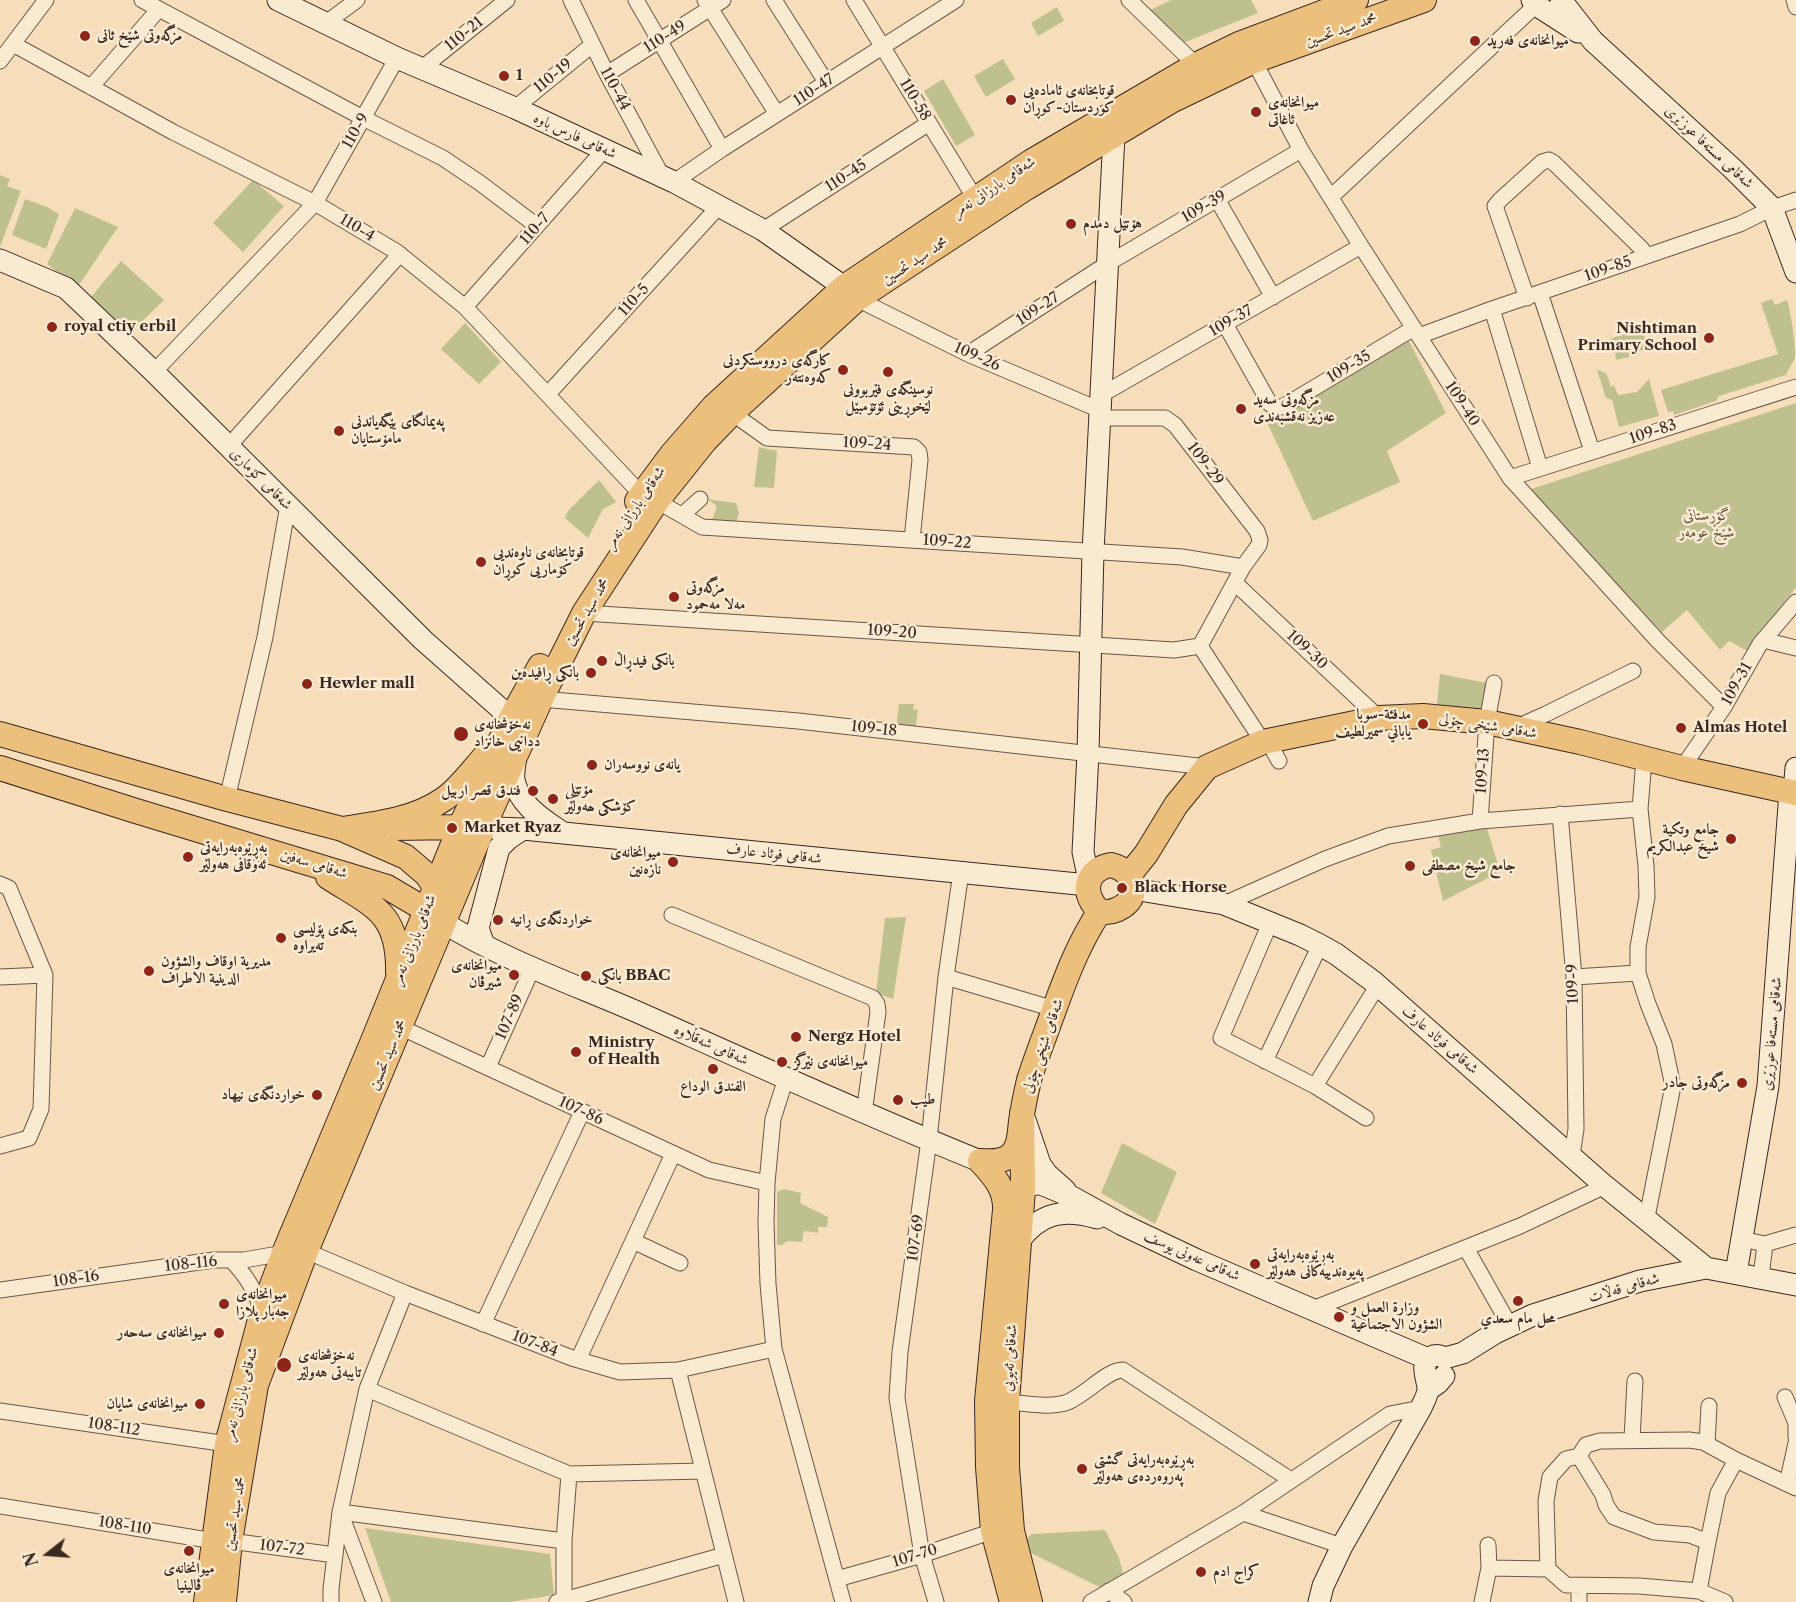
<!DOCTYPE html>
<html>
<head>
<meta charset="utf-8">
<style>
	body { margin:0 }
	#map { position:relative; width:1796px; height:1602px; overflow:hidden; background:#f7deba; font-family:"Libre Caslon Text",serif }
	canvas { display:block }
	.north { position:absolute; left:18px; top:1524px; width:60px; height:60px; -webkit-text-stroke:4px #faead2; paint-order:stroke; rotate:253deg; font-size:16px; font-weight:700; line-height:24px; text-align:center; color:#3a2821 }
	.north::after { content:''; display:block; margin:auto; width:21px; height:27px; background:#3a2821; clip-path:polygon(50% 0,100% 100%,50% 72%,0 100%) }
</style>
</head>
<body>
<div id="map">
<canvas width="1796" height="1602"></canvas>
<div class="north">N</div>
</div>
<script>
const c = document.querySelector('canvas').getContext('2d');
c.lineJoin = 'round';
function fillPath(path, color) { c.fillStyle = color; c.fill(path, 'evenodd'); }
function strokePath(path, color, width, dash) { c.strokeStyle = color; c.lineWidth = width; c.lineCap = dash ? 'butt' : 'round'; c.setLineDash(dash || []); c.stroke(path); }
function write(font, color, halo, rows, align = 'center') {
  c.font = font + ' "Libre Caslon Text",Amiri,serif'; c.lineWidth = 5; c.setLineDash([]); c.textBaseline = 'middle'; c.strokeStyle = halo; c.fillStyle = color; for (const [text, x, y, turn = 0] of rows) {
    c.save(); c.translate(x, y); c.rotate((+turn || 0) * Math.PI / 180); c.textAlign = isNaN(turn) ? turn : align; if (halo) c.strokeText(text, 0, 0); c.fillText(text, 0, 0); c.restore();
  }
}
fillPath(new Path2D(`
	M1171,0H1251L1258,13L1183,43L1150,10Z
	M1057,7L1064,21L1038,36L1031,23Z
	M1003,59L1015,79L986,97L974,76Z
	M943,79L975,135L956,146L924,91Z
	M0,175L10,179L7,186L21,191L0,247Z
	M253,180L284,206L243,252L213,223Z
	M25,199L47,207L59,214L46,249L12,235Z
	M75,208L118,227L77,288L47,264Z
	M121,261L164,300L130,333L91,297Z
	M1772,299L1775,305L1787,300C1791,314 1796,345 1795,358C1792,364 1789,368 1786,375L1719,396L1716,401L1674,415L1673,411L1668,412L1661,390L1778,354L1761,303Z
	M465,323L501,362L479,384L441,349Z
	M1642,328L1648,348L1629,354V357L1616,360L1615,353L1622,350L1620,344H1612L1610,339Z
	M1408,339L1446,413L1387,451L1400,482L1313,521L1266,420Z
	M1597,370C1609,373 1607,375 1611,387L1614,385L1618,395L1637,392L1649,379L1659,416L1619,427L1612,400L1606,398Z
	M1796,403V587L1749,652L1729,641L1720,650L1687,610L1662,632L1528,490Z
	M759,447L777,451L774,488L754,487Z
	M599,480L616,502L603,509L588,538L565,518L568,511Z
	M707,499L736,503L739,513L736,523H711L717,506Z
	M1440,674L1487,683L1489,712L1437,704Z
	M899,704H914L913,710L918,709L915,730L896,728Z
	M1487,828L1500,872L1443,901L1431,850L1441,847L1438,835Z
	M906,917L893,999L876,993L885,918Z
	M1122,1143L1177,1172L1155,1224L1101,1193Z
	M784,1189L801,1193L800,1203L828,1217L827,1227H818V1233L804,1231L802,1242L787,1241L782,1245H777V1192Z
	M365,1528L550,1554L554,1595L510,1602H391Z
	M1105,1530L1119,1558L1124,1577L1103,1589L1029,1552L1026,1539L1032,1534Z`), '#bec18f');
const street = new Path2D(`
	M142,0L363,118L443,158L480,183L537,226
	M571,0L607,74L662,176
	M636,0L722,149
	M705,0L777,114
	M774,0L826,82
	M854,0L976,200
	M1129,0L1196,65
	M1794,0L1796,7
	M326,23L357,0
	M13,44L173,132L315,203L397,252L465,307L641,494
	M0,61L46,0
	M1254,61L1301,150L1361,246L1510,478L1658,641L1724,707
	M421,69L507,0
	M607,74L723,0
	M91,87L159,9
	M515,108L592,45
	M674,182L722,149L956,0
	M1331,197L1536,5
	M1217,199L1273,297
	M763,230L929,123
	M1540,293L1592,451
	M1527,298L1495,206L1500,200L1542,162L1549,160L1554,163L1642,249L1644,256
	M857,299L968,354L1100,410
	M465,307L604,150
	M1492,309L1540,468
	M1225,324L1270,404L1277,408L1284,406L1414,328
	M1419,336L1492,309L1740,224L1772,208L1796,200
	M968,354L1107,264L1301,150
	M154,372L315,203L397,58
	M548,394L720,205
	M1101,395L1361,246
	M732,413L767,438L914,447L919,452L920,460L912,540
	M1100,418H1165L1175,425L1257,531L1260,540L1259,545L1243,567L1200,646L1263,742
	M228,447L400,254
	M1510,478L1796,387
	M657,501L702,527L1182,557L1243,567
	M682,515L700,499
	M1235,583L1379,718
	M584,613L1174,650L1200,646
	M1763,640L1796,648
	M541,699L798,721L1207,767
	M1517,727L1546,714L1633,671
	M1268,741L1279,761
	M1644,759L1640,809L1646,866L1647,897L1638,947V973L1648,1004L1664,1044L1673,1086L1648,1212
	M1682,768L1724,707L1760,644L1796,602
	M227,799L265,637L288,505
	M1560,814L1574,977L1576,1129L1572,1155
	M1480,821L1487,722L1494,683
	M0,884L9,888L45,975L41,1109L29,1138L0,1146
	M1224,904L1325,859L1388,836L1480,821L1640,809
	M672,915L873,998L877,1004L878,1012L864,1113
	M1270,923L1221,1038L1315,1086L1366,1118
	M0,977L45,975
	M946,977L1054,1009
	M1574,977L1638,973
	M400,1027L709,1170L767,1183
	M1265,1061L1320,945
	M488,1067L533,967
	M786,1078L773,1119L767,1183L766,1223L768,1284L774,1349L843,1602
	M1315,1086L1378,985
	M1741,1239L1765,1244L1796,1235
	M633,1241L680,1263
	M1466,1248L1510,1326
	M306,1251L405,1293L572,1358L620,1372L678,1370L774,1349
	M231,1260C246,1275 256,1291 262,1312
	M1761,1277L1765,1244
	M0,1290L214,1260H244L284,1253
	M1313,1309L1520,1226L1605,1186
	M483,1324L582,1112
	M578,1360L673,1154
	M678,1370L736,1602
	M367,1389L569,1474L703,1471
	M1785,1397L1796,1423V1437
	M1007,1402C1025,1403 1047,1408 1065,1403C1084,1397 1106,1370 1123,1370L1291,1480
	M0,1411L227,1444
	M1632,1440L1635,1381
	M1707,1444L1709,1406
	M1579,1456L1603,1495L1606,1505L1614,1517L1654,1532L1690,1535L1708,1542L1699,1591L1725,1602
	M1787,1484L1796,1443
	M0,1506L214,1541
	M1243,1513L1342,1546
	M230,1541L335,1555
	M1708,1542L1718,1493L1736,1460
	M1488,1545L1489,1568
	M837,1579L922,1555L993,1531
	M1109,1591L1124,1602
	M1699,1591L1639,1586L1566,1585L1548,1569L1546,1501L1550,1477L1566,1459L1579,1456L1586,1445L1600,1441L1689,1440L1703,1442L1736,1460L1796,1488
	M564,1601V1541L569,1474
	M331,1602V1589L340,1512L367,1389L405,1293
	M374,1602L340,1512L564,1541
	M557,1602L724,1555
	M936,1602L922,1555L897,1398L900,1352L929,1140L946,977L961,872
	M1091,1602L1243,1513L1390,1414L1421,1408
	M1482,1602L1489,1568L1548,1569
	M1579,1602V1586`);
const secondary = new Path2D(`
	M278,0L397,58L515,108L674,182L763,230L844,287L854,297
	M1532,0L1536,5L1578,32
	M1561,0L1593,41L1733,169L1772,208L1796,272
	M0,260L66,288L154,372L423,640L511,718
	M516,756C515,763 513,773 514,780C519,805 544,820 563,833
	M1794,793L1796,768
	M467,827L523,829L1088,885
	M1089,880L1083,852L1088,753L1093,552L1114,135
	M1133,889L1224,904L1300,935L1320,945L1336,954L1374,982L1605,1186L1706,1268
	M444,923C506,961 576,985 642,1014C754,1064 866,1115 980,1161
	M484,945L478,928L499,848L508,839L523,829
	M1025,1120L1040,1164L1047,1174L1065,1190
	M1011,1197C1019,1189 1030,1183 1041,1184L1072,1197L1121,1224L1197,1260L1428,1359
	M1019,1241C1040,1213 1063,1208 1097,1218
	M1736,1273L1768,1086L1790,792
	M1428,1390L1438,1383L1444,1376
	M1319,1602L1323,1586L1342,1546L1421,1408C1423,1403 1428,1395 1428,1389C1428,1380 1419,1363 1431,1357C1436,1354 1441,1356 1445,1358L1463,1353L1495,1333L1533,1315L1640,1281L1706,1268L1796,1285`);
const primary = new Path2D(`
	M637,501L672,454L714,406L844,287L1032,161L1196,65L1239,44L1356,0
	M0,734L227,799L342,829L406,857L427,875L435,887L440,900
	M0,768L136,811L387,887L426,910L438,919
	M395,828L460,827
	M342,829C376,824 414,820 444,799C460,788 473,769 486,755
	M1111,865C1125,868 1137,880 1132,895C1128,907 1108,917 1097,909C1096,909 1093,903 1092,902C1082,884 1092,868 1111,865Z
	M1129,875L1146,854L1176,805L1207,767L1263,742L1379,718L1423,716L1487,722L1580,742L1682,768L1796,793
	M328,877C373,906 399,912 398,972
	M1022,1113L1023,1189L1007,1402V1467L1012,1531L1030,1602
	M980,1161C994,1176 1006,1189 1005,1210L987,1401L988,1467L993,1531L1012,1602
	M980,1161C994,1162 1009,1162 1016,1148C1020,1140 1020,1129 1021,1121C1023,1107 1026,1093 1029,1080C1034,1064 1040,1048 1046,1032C1061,991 1075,948 1100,911
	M206,1602L227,1444L262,1312L284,1253L372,1043L460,827L511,718L540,666
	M224,1602L230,1541L256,1385L306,1251L483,828L541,699L584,613L657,501L705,441L732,413L857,299L1026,188L1171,101L1254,61L1424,0`);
strokePath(street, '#695647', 17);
strokePath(secondary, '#3a2821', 23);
strokePath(primary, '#3a2821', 26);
strokePath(street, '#faead2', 15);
strokePath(secondary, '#faead2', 21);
strokePath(primary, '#ecbf7d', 24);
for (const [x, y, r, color] of [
	[85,36,6,"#8f2418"],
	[1475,41,6,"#8f2418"],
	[504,76,6,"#8f2418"],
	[1011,100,6,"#8f2418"],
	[1256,112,6,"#8f2418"],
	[1071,224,6,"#8f2418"],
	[52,327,6,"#8f2418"],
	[1709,338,6,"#8f2418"],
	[843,370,6,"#8f2418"],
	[888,372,6,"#8f2418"],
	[1241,409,6,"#8f2418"],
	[339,431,6,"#8f2418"],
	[481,562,6,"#8f2418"],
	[674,597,6,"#8f2418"],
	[602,661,6,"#8f2418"],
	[591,673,6,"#8f2418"],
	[307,684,6,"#8f2418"],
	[1423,724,6,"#8f2418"],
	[1681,728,6,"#8f2418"],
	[461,734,8,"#8f2418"],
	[592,765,6,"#8f2418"],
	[533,791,6,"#8f2418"],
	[553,799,6,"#8f2418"],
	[452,828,6,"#8f2418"],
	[1731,839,6,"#8f2418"],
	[188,857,6,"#8f2418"],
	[673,862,6,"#8f2418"],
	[1410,866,6,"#8f2418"],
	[1122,888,6,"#8f2418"],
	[498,920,6,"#8f2418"],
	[281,938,6,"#8f2418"],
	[149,971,6,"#8f2418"],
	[514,975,6,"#8f2418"],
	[586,976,6,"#8f2418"],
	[796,1037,6,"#8f2418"],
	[576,1052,6,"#8f2418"],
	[782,1062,6,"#8f2418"],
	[713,1069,6,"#8f2418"],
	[1742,1083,6,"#8f2418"],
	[317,1095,6,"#8f2418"],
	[898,1100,6,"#8f2418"],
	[1255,1264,6,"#8f2418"],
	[1518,1301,6,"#8f2418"],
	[224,1304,6,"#8f2418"],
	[1339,1317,6,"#8f2418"],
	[219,1333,6,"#8f2418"],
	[284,1365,8,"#8f2418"],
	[200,1404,6,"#8f2418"],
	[1082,1469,6,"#8f2418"],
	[189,1551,6,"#8f2418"],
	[1201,1572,6,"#8f2418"]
]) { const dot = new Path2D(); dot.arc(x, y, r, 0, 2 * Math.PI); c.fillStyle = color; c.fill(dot); strokePath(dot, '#faead2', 2); }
write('15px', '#3a2821', '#faead2', [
	["محمد سید تحسین",1341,30,-20],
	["110-21",464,34,-39],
	["110-49",665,37,-32],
	["110-19",553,76,-39],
	["110-44",615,89,62],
	["110-47",814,90,-33],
	["110-58",915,100,59],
	["110-9",356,131,-60],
	["شەقامی فارس باوە",575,136,25],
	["شەقامی مستەفا عوزێری",1709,147,43],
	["110-45",846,176,-33],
	["شەقامی بارزانی نەمر",994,187,-34],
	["109-39",1204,207,-30],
	["110-4",357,228,31],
	["110-7",535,229,-49],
	["محمد سید تحسین",915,261,-33],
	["109-85",1608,269,-19],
	["110-5",634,300,-48],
	["109-27",1038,309,-33],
	["109-37",1231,321,-30],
	["109-26",977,357,24],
	["109-35",1349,367,-31],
	["109-40",1462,404,57],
	["109-83",1653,432,-18],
	["109-24",867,444,3],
	["109-29",1205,464,53],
	["شەقامی کۆماری",261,479,45],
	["شەقامی بارزانی نەمر",635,508,-56],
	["109-22",947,542,4],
	["محمد سید تحسین",587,612,-60],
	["109-20",892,632,4],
	["109-30",1307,650,43],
	["109-31",1737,684,-61],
	["شەقامی شێخی چۆلی",1488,726,9],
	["109-18",874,729,6],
	["109-13",1483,771,-86],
	["شەقامی فوئاد عارف",774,854,6],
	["شەقامی سەفین",314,864,17],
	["شەقامی بارزانی نەمر",414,940,-68],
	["109-9",1573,984,-92],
	["107-89",510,1017,-66],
	["شەقامی مستەفا عوزێری",1772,1034,-85],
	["شەقامی فوئاد عارف",1440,1040,41],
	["شەقامی شەقڵاوە",711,1045,24],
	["شەقامی شێخی چۆلی",1043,1046,-71],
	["محمد سید تحسین",388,1055,-67],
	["107-86",581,1111,25],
	["107-69",916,1238,-82],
	["شەقامی عەونی یوسف",1192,1256,24],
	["108-116",191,1264,-6],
	["108-16",76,1279,-8],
	["شەقامی قەڵات",1624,1288,-16],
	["107-84",535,1344,21],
	["شەقامی ئەیوبی",1010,1358,-86],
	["شەقامی بارزانی نەمر",241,1394,-75],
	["108-112",114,1427,9],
	["محمد سید تحسین",235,1514,-81],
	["108-110",125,1526,9],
	["107-72",282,1548,7],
	["107-70",915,1556,-17]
]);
write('bold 15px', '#3a2821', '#faead2', [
	["مزگەوتی شێخ ثانی",97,36],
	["میوانخانەی فەرید",1487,41],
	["1",516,76],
	["قوتابخانەی ئامادەیی",1023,91],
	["کوردستان-کوڕان",1023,108],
	["میوانخانەی",1268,103],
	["ئاغاتی",1268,120],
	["هۆتێل دمدم",1083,224],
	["royal ctiy erbil",64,327],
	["Nishtiman",1697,329,"right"],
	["Primary School",1697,346,"right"],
	["کارگەی درووستکردنی",831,361,"right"],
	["کەوەنتەر",831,378,"right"],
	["نوسینگەی فێربوونی",888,390,"center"],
	["لێخوڕینی ئۆتۆمبێل",888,407,"center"],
	["مزگەوتی سەید",1253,400],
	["عەزیز نەقشبەندی",1253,417],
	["پەیمانگای پێگەیاندنی",351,422],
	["مامۆستایان",351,439],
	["قوتابخانەی ناوەندیی",493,553],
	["کۆماریی کوڕان",493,570],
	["مزگەوتی",686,588],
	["مەلا مەحمود",686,605],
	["بانکی فیدڕاڵ",614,661],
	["بانكی ڕافیدەین",579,673,"right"],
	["Hewler mall",319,684],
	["مدفئة-سوبا",1411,715,"right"],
	["ياباني سميرلطيف",1411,732,"right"],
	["نەخۆشخانەی",474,725],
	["ددانیی خانزاد",474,742],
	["Almas Hotel",1693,728],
	["یانەی نووسەران",604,765],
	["مۆتێلی",565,790],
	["کۆشکی ھەولێر",565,807],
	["فندق قصر اربيل",521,791,"right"],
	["Market Ryaz",464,828],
	["جامع وتكية",1719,830,"right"],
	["شيخ عبدالكريم",1719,847,"right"],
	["بەڕێوەبەرایەتی",200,848],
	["ئەوقافی هەولێر",200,865],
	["میوانخانەی",661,853,"right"],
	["نازەنین",661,870,"right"],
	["جامع شيخ مصطفى",1422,866],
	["Black Horse",1134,888],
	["خواردنگەی ڕانیە",510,920],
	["بنکەی پۆلیسی",293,929],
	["تەیراوە",293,946],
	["مديرية اوقاف والشؤون",161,962],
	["الدينية الاطراف",161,979],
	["میوانخانەی",502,966,"right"],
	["شیرڤان",502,983,"right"],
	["بانکی BBAC",598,976],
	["Nergz Hotel",808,1037],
	["Ministry",588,1043],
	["of Health",588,1060],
	["میوانخانەی نێرگز",794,1062],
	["مزگەوتی جادر",1730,1083,"right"],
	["الفندق الوداع",713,1087,"center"],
	["خواردنگەی نیھاد",305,1095,"right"],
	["طيب",910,1100],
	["بەڕێوەبەرایەتی",1267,1255],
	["پەیوەندییەکانی هەولێر",1267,1272],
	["میوانخانەی",236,1295],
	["جەبار پلازا",236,1312],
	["وزارة العمل و",1351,1308],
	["الشؤون الاجتماعية",1351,1325],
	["محل مام سعدي",1518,1319,"center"],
	["میوانخانەی سەحەر",207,1333,"right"],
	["نەخۆشخانەی",298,1356],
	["تایبەتی هەولێر",298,1373],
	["میوانخانەی شایان",188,1404,"right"],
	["بەڕێوەبەرایەتی گشتی",1094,1460],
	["پەروەردەی هەولێر",1094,1477],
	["میوانخانەی",189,1569,"center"],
	["ڤالینیا",189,1586,"center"],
	["كراج ادم",1213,1572]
], 'left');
write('italic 15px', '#5b4e3c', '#faead2', [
	["گۆڕستانی",1707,516],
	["شێخ عومەر",1707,533]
]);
</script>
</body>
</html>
